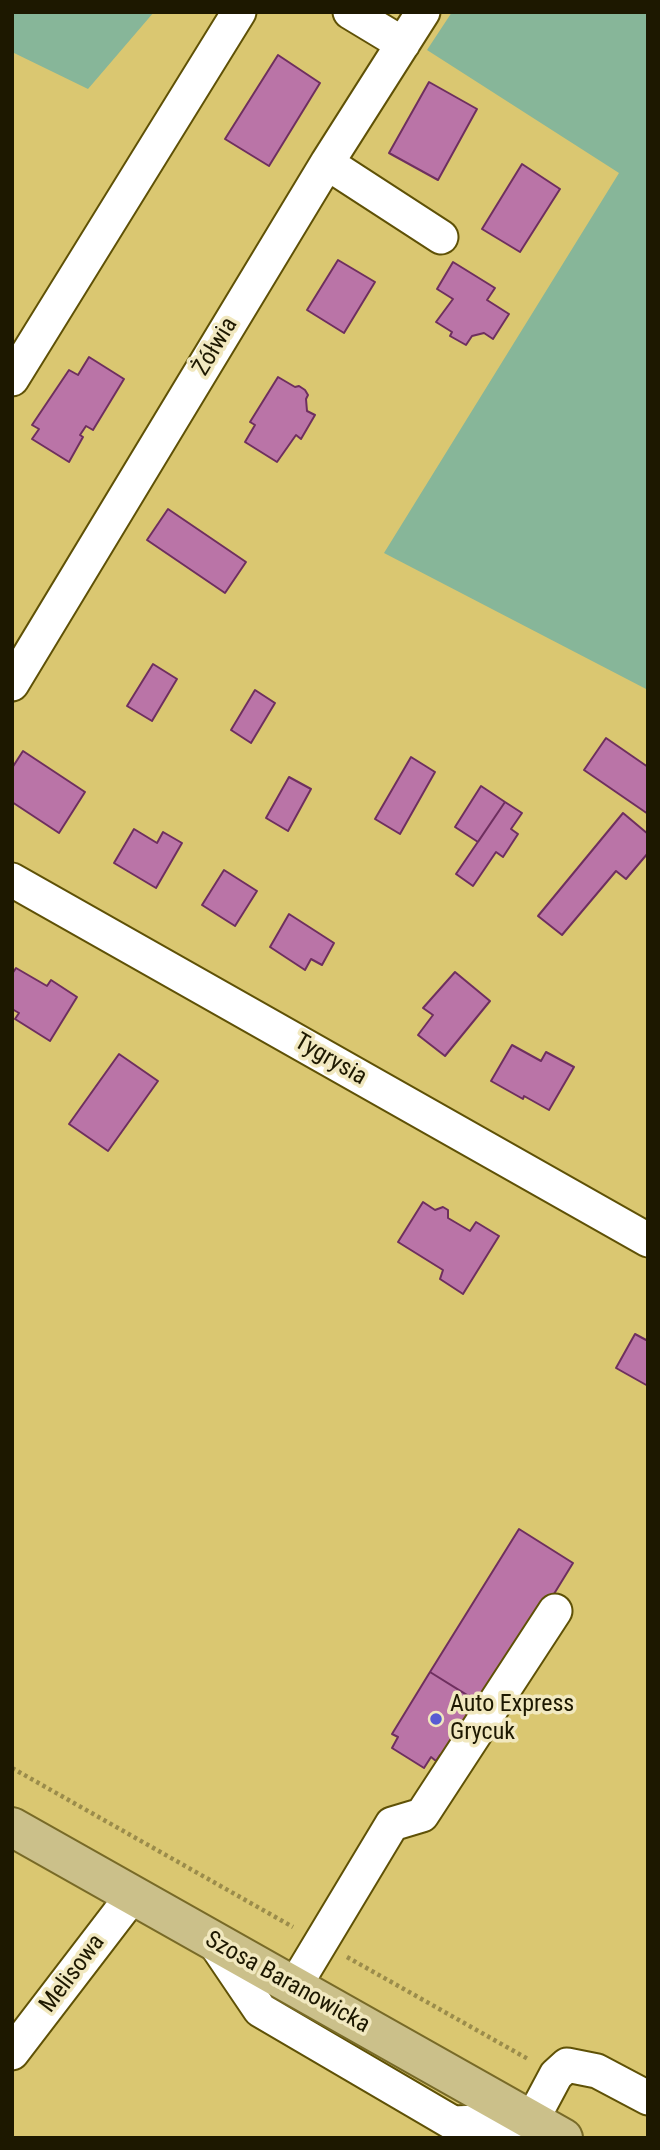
<!DOCTYPE html>
<html>
<head>
<meta charset="utf-8">
<style>
	body { margin:0 }
	#map { position:relative; width:660px; height:2150px; overflow:hidden; background:#dac771; font-family:"Roboto Condensed",sans-serif }
	canvas { display:block }
	.frame { position:absolute; inset:0; border:14px solid #1d1800; pointer-events:none }
</style>
</head>
<body>
<div id="map">
<canvas width="660" height="2150"></canvas>
<div class="frame"></div>
</div>
<script>
const c = document.querySelector('canvas').getContext('2d');
c.lineJoin = 'round';
function fillPath(path, color) { c.fillStyle = color; c.fill(path, 'evenodd'); }
function strokePath(path, color, width, dash) { c.strokeStyle = color; c.lineWidth = width; c.lineCap = dash ? 'butt' : 'round'; c.setLineDash(dash || []); c.stroke(path); }
function write(font, color, halo, rows, align = 'center') {
  c.font = font + ' "Roboto Condensed",sans-serif'; c.lineWidth = 7; c.setLineDash([]); c.textBaseline = 'middle'; c.strokeStyle = halo; c.fillStyle = color; for (const [text, x, y, turn = 0] of rows) {
    c.save(); c.translate(x, y); c.rotate((+turn || 0) * Math.PI / 180); c.textAlign = isNaN(turn) ? turn : align; if (halo) c.strokeText(text, 0, 0); c.fillText(text, 0, 0); c.restore();
  }
}
fillPath(new Path2D(`
	M12,12H154L88,89L12,52Z
	M452,12H648V690L384,553L619,173L427,50Z`), '#87b699');
const building = new Path2D(`
	M278,55L320,83L269,166L225,139Z
	M429,82L477,109L438,180L389,153Z
	M522,164L560,189L520,252L482,229Z
	M338,260L375,282L344,333L307,310Z
	M453,262L495,288L487,300L509,314L493,339L484,333L472,336L466,345L450,336L452,332L436,322L453,299L437,289Z
	M89,357L124,379L93,430L86,426L80,435L83,437L69,462L32,439L39,429L32,425L69,370L78,375Z
	M278,377L295,387L299,386L305,390L308,395L306,399L307,411L315,415L301,439L296,435L277,462L245,442L255,425L250,422Z
	M168,509L246,562L225,593L147,540Z
	M153,664L177,679L152,721L127,706Z
	M255,690L275,703L251,743L231,730Z
	M606,738L648,767V814L584,770Z
	M23,751L85,792L59,833L12,802V768Z
	M411,757L435,772L400,834L375,819Z
	M289,777L311,789L288,831L266,818Z
	M481,786L505,802L478,842L455,827Z
	M505,802L522,813L511,829L518,834L503,857L496,852L473,886L456,874Z
	M623,813L648,834V853L626,879L616,871L562,935L538,916Z
	M134,829L157,843L163,832L182,843L156,888L114,863Z
	M224,870L257,891L235,926L202,905Z
	M289,914L334,943L322,965L311,959L305,970L270,947Z
	M16,968L47,986L51,980L77,997L50,1041L15,1019L19,1013L12,1009V974Z
	M455,972L490,1001L445,1056L418,1035L433,1015L423,1008Z
	M512,1045L541,1061L546,1052L574,1067L549,1110L524,1096L523,1099L491,1081Z
	M119,1054L158,1081L108,1151L69,1124Z
	M423,1202L435,1210L443,1207L448,1210V1218L470,1231L476,1222L499,1236L463,1294L440,1279L443,1270L398,1242Z
	M635,1334L648,1341V1386L616,1368Z
	M519,1529L573,1563L485,1706L430,1672Z
	M430,1672L481,1704L450,1761L440,1755L436,1761L431,1757L424,1768L392,1748L398,1737L392,1734Z`);
fillPath(building, '#ba74a7');
strokePath(building, '#6e2f5f', 2);
const minor = new Path2D(`
	M350,12L403,44
	M327,163L441,237
	M12,379L239,12
	M12,684L327,163L423,12
	M12,880L648,1240
	M214,1942L260,2010L453,2123L532,2120L556,2075L567,2065L597,2071L648,2098
	M294,1987L392,1824L422,1815L555,1611
	M12,2053L133,1895`);
const major = new Path2D(`
	M12,1827L563,2138`);
strokePath(minor, '#5f5106', 37);
strokePath(major, '#786a27', 42);
strokePath(new Path2D(`
	M12,1768L293,1927
	M347,1957L528,2059`), '#9b8c4b', 4.5, [3.5, 3.5]);
strokePath(minor, '#fff', 33);
strokePath(major, '#cbc08a', 38);
for (const [x, y, r, color] of [
	[436,1719,7,"#585bd3"]
]) { const dot = new Path2D(); dot.arc(x, y, r, 0, 2 * Math.PI); c.fillStyle = color; c.fill(dot); strokePath(dot, '#f1e8bf', 2.5); }
write('24px', '#1d1800', '#f1e8bf', [
	["Żółwia",216,347,-59],
	["Tygrysia",330,1060,30],
	["Melisowa",73,1974,-53],
	["Szosa Baranowicka",287,1983,29]
]);
write('24px', '#1d1800', '#f1e8bf', [
	["Auto Express",450,1705],
	["Grycuk",450,1733]
], 'left');
</script>
</body>
</html>
